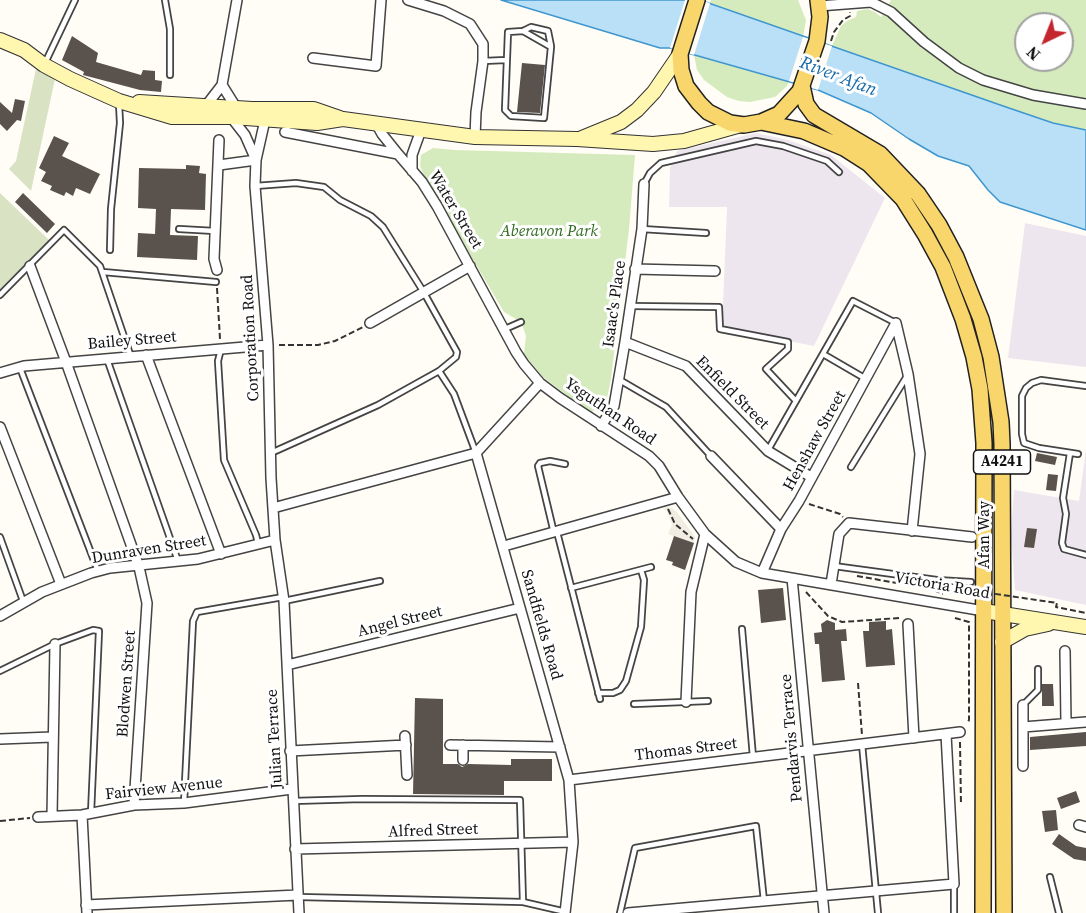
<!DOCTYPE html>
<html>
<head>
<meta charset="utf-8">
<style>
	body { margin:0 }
	#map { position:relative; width:1086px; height:913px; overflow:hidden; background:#fffdf5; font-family:"Source Serif 4",serif }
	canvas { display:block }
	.north { position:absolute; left:1014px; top:12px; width:60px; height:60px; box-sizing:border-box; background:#fff; border:2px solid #a0a0a0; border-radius:50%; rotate:223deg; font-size:16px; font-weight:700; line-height:24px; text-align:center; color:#111 }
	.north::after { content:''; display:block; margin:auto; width:21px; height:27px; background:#c4262e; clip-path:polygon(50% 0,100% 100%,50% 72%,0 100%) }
</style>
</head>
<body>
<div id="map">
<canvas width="1086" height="913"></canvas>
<div class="north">N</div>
</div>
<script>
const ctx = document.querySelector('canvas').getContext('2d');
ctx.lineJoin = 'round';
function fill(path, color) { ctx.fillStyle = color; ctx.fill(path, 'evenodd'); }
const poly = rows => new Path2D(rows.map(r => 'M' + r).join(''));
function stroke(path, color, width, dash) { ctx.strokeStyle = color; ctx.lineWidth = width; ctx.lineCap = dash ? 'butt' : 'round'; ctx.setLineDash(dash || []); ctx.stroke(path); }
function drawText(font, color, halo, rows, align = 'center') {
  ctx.font = font + ' "Source Serif 4",serif'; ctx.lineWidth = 6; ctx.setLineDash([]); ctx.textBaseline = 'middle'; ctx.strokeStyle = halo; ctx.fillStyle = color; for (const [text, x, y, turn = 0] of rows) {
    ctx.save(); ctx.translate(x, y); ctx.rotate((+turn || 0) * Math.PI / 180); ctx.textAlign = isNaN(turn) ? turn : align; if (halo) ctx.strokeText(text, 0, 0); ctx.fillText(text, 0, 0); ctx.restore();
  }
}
fill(poly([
	[756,133,788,140,831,155,885,198,814,346,722,328,727,207,669,207,670,168,677,151],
	[1025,223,1086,236,1086,367,1008,358],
	[1086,449,1086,605,1015,590,1011,534,1014,490,1079,501]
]), '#eee6ef');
fill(poly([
	[711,0,798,0,806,20,803,37,710,3],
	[891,0,1086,0,1086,160,1006,107,832,46,841,26,847,21,856,17,857,11,868,9,875,12,881,17],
	[1026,24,1062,24,1062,60,1026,60],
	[694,55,789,81,787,86,775,97,750,102,739,101,727,97,704,80,697,70],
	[433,148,455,150,635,155,629,229,611,379,606,403,590,413,543,377,524,354,526,336,521,322,504,312,425,178,420,166,421,155]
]), '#d5ebbd');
fill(poly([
	[36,69,55,79,31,191,9,169,16,161],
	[0,193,49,240,0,289]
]), '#d9e3c4');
fill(poly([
	[667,507,672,508,677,512,695,537,694,543,668,534,672,525,667,511,663,509]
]), '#f1ede2');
const water = poly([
	[501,0,700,0,1006,107,1053,123,1086,130,1086,230,1000,202,988,190,969,166,938,156,909,139,871,113,818,90,670,48,660,48,501,0]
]);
fill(water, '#b9e0f7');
stroke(water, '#3f96cf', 1.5);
fill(poly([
	[685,0,700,0,710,3,694,55,670,48],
	[803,37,832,46,818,90,789,81]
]), '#fffdf5');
fill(poly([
	[72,36,98,53,96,62,141,75,143,70,155,71,155,80,162,81,161,92,140,90,83,75,84,72,62,60],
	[522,63,545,65,540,113,517,112],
	[15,99,25,101,21,121,17,120,7,131,0,124,0,102,12,113],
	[54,136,69,143,62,156,100,174,90,194,76,188,73,196,66,192,64,196,50,190,52,186,41,181,46,172,39,168],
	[186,165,200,166,199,173,206,174,205,210,171,209,170,235,198,236,197,260,137,257,138,233,155,234,156,209,138,208,139,168,186,169],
	[23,193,55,224,47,233,15,202],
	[1037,453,1057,457,1055,465,1035,461],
	[1048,474,1058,475,1056,491,1046,490],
	[1027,528,1037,529,1034,548,1024,547],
	[674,536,694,543,685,570,672,565,673,562,666,560],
	[783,588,786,620,761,623,758,590],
	[827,620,835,623,835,630,846,629,847,641,841,641,845,680,822,682,819,644,815,644,814,633,822,632,821,624],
	[886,621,886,630,892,629,895,665,866,667,863,631,869,631,869,622],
	[1042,684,1053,684,1054,706,1042,706],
	[415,698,443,699,443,764,458,764,462,767,468,764,511,765,511,759,552,759,552,781,504,781,504,795,413,794],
	[1086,732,1086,746,1030,750,1030,737],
	[1076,791,1080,802,1061,809,1057,798],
	[1056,810,1058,830,1045,832,1042,811],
	[1059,834,1076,846,1086,848,1086,861,1074,859,1052,844]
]), '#5a524d');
const lane = poly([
	[165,0,170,29,170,75],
	[523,31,551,47,544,118,511,116,505,110,508,32,523,31],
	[523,31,531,27,548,31,551,46],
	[483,61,506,60],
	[45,63,75,0],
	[644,184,650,173,661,163,756,141,783,146,827,161,839,172],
	[255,186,296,183,324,187,340,200,371,216,383,227,423,291,457,352,456,357,439,371,378,405,271,453],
	[179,229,215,231],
	[642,229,706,233],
	[110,250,111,209,120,123,119,104],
	[103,272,216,282],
	[0,295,64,230,100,266,131,357],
	[631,306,719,307,720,329,788,342,788,349,766,369,796,401],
	[505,329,521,322],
	[221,349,218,361,224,460,256,535,258,543],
	[823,354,866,379],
	[107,359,178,561],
	[20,368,98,571],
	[439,371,454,394,476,453],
	[618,379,666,407,711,456],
	[768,450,853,301,896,323],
	[1070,453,1063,498,1066,514,1062,543,1064,549,1086,555],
	[1078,454,1039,448,1024,443,1022,434,1022,396,1026,388,1032,383,1041,380,1086,386],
	[851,467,907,376],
	[557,532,600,699],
	[554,533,538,466,540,463,550,461,565,464],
	[0,537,23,601],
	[834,566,937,580,971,582],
	[571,588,651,567],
	[284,601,380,581],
	[742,629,753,757],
	[0,671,55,644,93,630,99,631,91,813],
	[598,693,613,693,620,690,626,681,641,627,644,580,641,570],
	[634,704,708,701],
	[1023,705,1038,690,1038,669],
	[862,744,878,913],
	[293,801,362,799,520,800,523,902],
	[184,803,193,621,197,612,283,597],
	[1050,877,1059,913],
	[299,897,523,902,566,912],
	[620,913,635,848,756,826,764,901],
	[954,913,954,884]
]);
const street = poly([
	[408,0,444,11,470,24,483,44,483,61,476,112,475,137],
	[819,6,871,2,891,12,924,42,959,68,983,80,1033,95,1086,104],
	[313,58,376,66,381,0],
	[222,85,237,109],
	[205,107,222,85,237,0],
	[231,117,245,135,256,160,255,186,268,345,271,478,275,540,284,601,299,913],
	[376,123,382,134,398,154],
	[285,132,398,154,422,182,437,206,516,352,524,364,540,383,560,398,649,456,659,466,678,497,705,534,736,562,762,573,984,611],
	[219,165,256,160,265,120],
	[412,171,412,155,421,130],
	[30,266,66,362,139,567,147,603,134,805],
	[635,269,715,271],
	[217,270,214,259,219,140],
	[370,323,470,266],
	[896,323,908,374,920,454,912,531],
	[625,342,686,366,768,451,811,477],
	[146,355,221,554],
	[0,373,24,366,268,345],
	[601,426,614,406,625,342,642,229,644,184],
	[0,427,61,584],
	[476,453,569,780,573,842,565,913],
	[476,453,540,383],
	[711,456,781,529],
	[273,508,476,453],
	[504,546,678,497],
	[762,573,781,529,799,501,896,323],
	[792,578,824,913],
	[831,584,839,534,849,523,972,537],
	[0,616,42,592,91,573,110,568,198,559,275,540],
	[908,624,914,738],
	[1065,651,1066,723],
	[287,665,520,608],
	[686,702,691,592,705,534],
	[1023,727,1086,722],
	[405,736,407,775],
	[0,739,52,737],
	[450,745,560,747],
	[463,745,463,760],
	[290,751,406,745],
	[1023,766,1023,705],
	[569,780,960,732],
	[82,815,87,913],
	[52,816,55,644],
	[38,817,82,815,134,805,184,803,292,789],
	[1079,825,1086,827],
	[295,849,573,842],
	[86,905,298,895],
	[628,913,954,884,946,734]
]);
const secondary = poly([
	[0,40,24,50,44,65,70,79,119,101,172,117,231,117,317,123,343,119,475,137,577,139,653,144,684,141,741,125],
	[139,102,252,109,314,109,340,118],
	[582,138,621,122,637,110,654,92,680,54],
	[984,611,1086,627],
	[1002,642,1025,629,1048,624]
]);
const primary = poly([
	[697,0,680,54,681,70,686,86,699,103,708,112,730,123,744,125,761,122,779,114,800,91,817,41,820,17,818,0],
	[802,86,806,104,814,115,880,154,918,194,939,225,956,257,981,319,991,357,1001,422,1002,444,1004,913],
	[761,122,804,131,844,148,869,164,903,199,925,234,943,267,963,319,974,357,980,389,984,443,983,913]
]);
stroke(lane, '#444', 8);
stroke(street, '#444', 12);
stroke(secondary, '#333', 16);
stroke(primary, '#222', 18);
stroke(poly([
	[831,41,834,32,843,20,850,16,850,12],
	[217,288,220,339],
	[279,345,318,345,335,341,363,327],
	[809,504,840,514,843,517],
	[668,509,675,524,693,539],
	[936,589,936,591,943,594],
	[806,592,828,616,842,622,899,618],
	[955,618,969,622,969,720,967,724],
	[858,683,862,735],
	[960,742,961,805],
	[0,821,30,818]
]), '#333', 2, [6, 3]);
stroke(lane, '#fff', 4.5);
stroke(street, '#fff', 9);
stroke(secondary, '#fff6b0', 14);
stroke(primary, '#f9d66b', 15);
stroke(poly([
	[857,576,954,593,955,588,1057,603,1056,607,1086,613]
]), '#333', 2, [6, 3]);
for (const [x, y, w] of [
	[1002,462,57]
]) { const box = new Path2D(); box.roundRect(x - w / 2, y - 12, w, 24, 4.5); ctx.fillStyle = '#fff'; ctx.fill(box); stroke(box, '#111', 1.5); }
drawText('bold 15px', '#111', null, [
	["A4241",1002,462]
]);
drawText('16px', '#111', '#fff', [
	["Water Street",455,210,59],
	["Isaac's Place",615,304,-82],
	["Corporation Road",251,338,-93],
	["Bailey Street",132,341,-5],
	["Enfield Street",732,393,45],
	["Ysguthan Road",610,412,34],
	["Henshaw Street",815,441,-61],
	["Afan Way",985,535,-90],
	["Dunraven Street",149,550,-9],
	["Victoria Road",942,586,10],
	["Angel Street",400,622,-14],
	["Sandfields Road",541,625,74],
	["Blodwen Street",127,684,-86],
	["Pendarvis Terrace",792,738,-95],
	["Julian Terrace",275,739,-93],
	["Thomas Street",686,750,-7],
	["Fairview Avenue",164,789,-6],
	["Alfred Street",433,831,-2]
]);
drawText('italic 16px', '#2f6b1f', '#fff', [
	["Aberavon Park",549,232]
]);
drawText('italic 18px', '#1768a6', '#fff', [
	["River Afan",838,77,21]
]);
</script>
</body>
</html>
